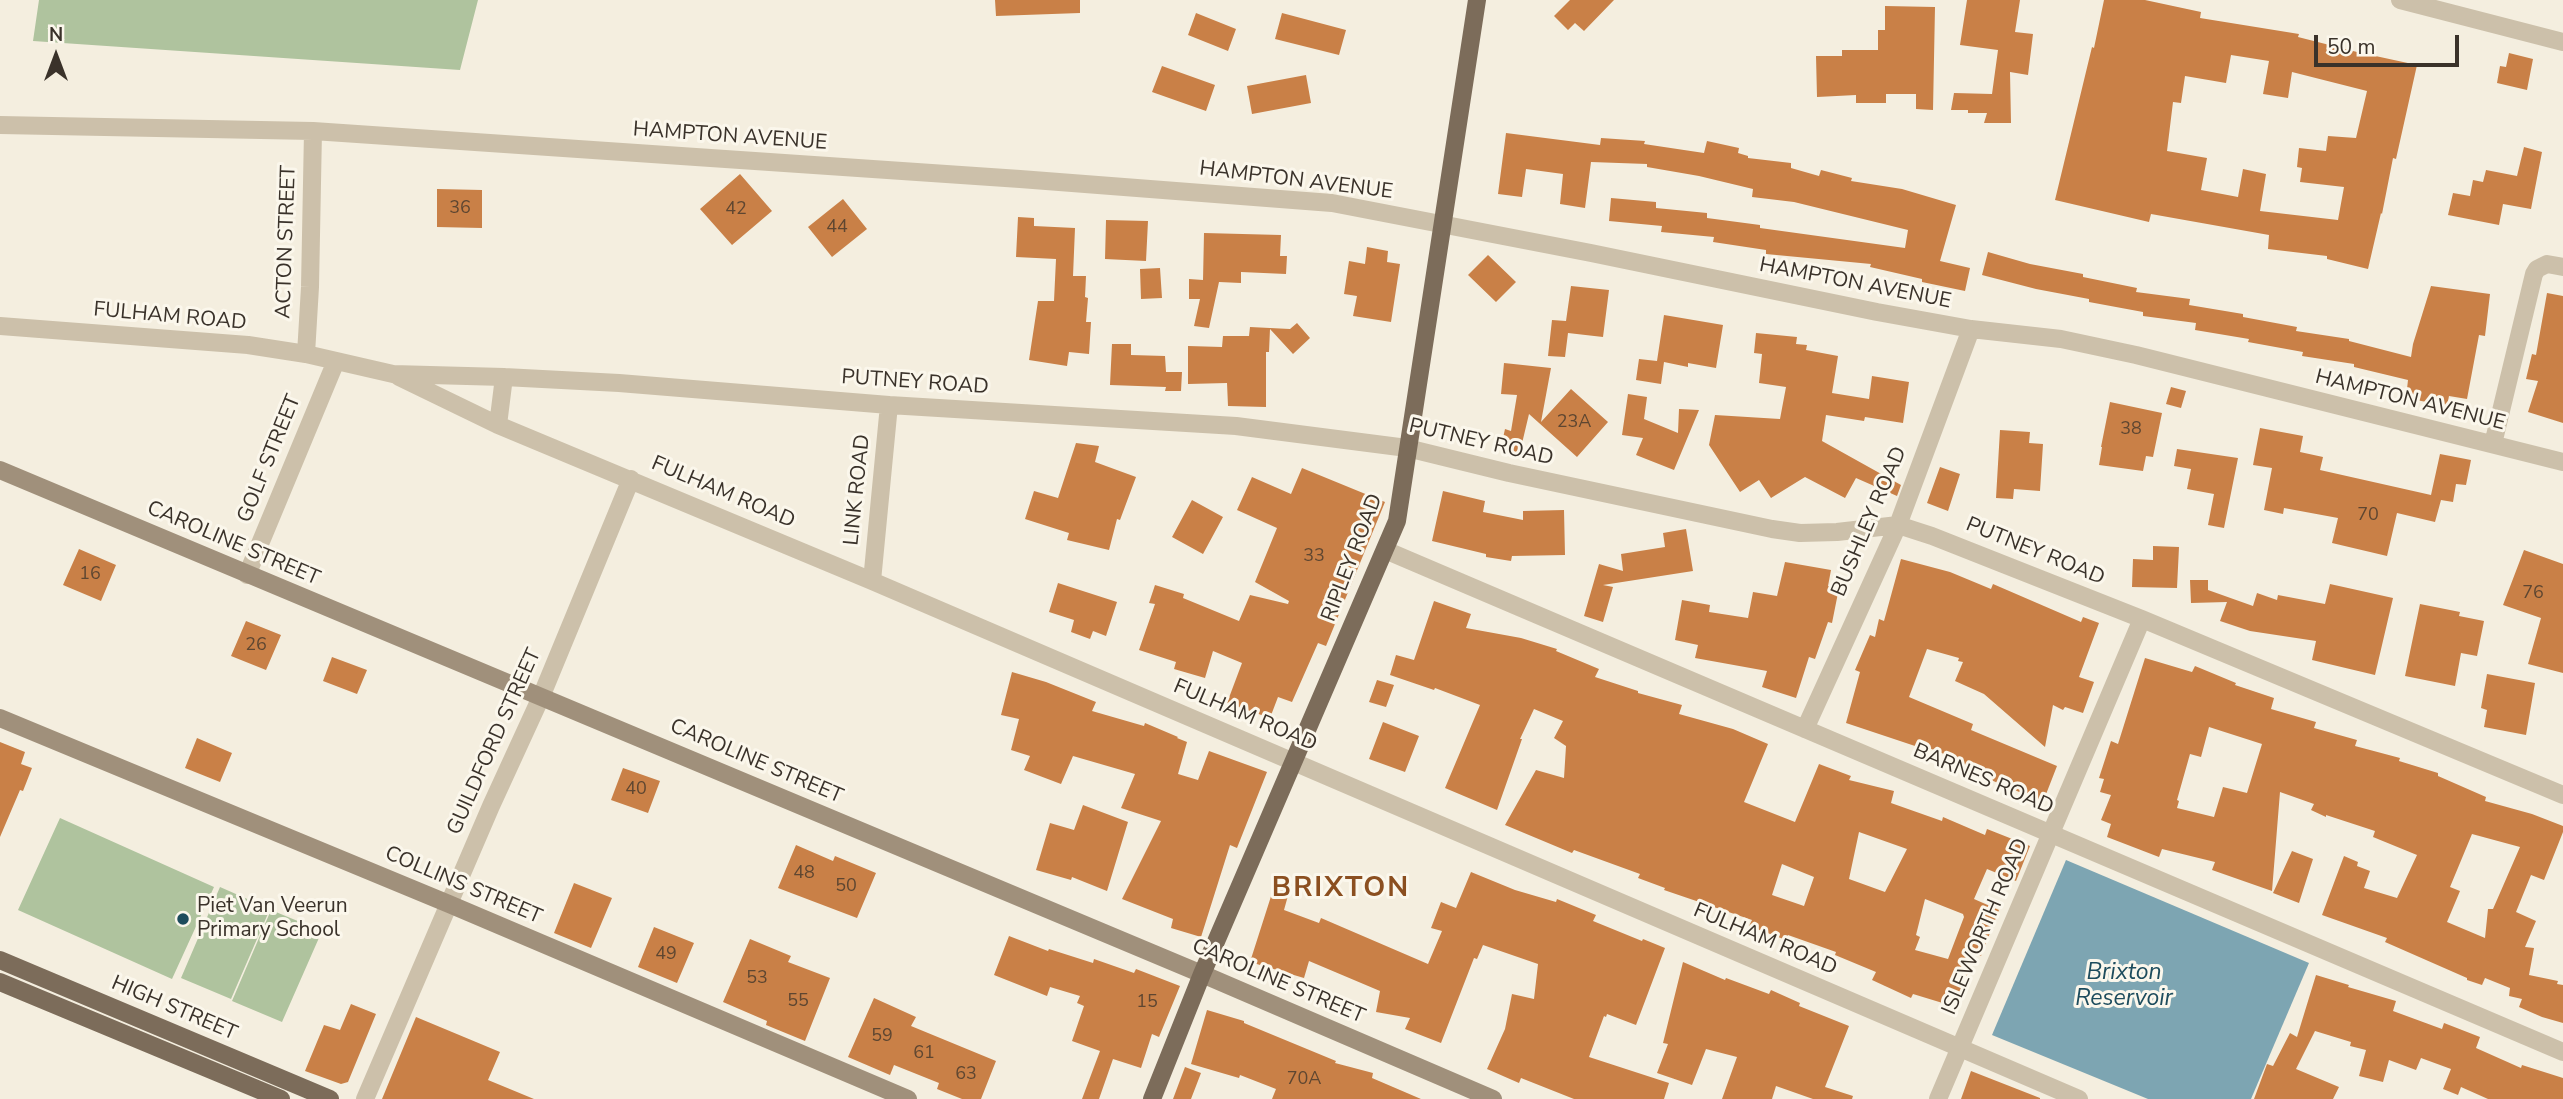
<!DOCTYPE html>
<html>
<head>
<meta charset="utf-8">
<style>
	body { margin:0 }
	#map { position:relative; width:2563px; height:1099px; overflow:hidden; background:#f4eedf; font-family:"Nunito Sans",sans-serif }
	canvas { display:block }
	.north { position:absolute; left:21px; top:21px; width:70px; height:70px; -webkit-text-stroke:5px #fbf7ec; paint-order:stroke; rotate:0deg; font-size:19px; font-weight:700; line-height:28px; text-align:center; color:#3a322a }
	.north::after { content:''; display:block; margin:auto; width:24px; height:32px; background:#3a322a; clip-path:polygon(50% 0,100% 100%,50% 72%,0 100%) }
	.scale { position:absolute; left:2314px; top:35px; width:145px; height:32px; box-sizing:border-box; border:4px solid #3a322a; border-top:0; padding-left:9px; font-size:21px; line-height:24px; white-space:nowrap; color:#3a322a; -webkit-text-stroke:5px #fbf7ec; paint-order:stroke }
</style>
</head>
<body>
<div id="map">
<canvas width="2563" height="1099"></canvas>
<div class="north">N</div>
<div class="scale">50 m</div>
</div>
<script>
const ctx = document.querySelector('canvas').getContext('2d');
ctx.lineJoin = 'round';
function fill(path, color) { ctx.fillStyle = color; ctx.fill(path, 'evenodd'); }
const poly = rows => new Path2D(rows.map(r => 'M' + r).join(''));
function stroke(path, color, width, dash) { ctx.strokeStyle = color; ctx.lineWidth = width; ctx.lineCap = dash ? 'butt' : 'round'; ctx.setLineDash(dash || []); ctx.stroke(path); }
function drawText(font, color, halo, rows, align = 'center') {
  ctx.font = font + ' "Nunito Sans",sans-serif'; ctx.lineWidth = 6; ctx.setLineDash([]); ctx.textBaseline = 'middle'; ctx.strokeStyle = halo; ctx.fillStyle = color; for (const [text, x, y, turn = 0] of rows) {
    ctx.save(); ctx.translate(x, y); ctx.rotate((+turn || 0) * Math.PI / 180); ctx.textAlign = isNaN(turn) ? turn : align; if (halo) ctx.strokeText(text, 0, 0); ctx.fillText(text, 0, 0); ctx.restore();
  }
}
fill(poly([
	[39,0,478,0,460,70,33,41],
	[60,818,214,887,172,979,18,910],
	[220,887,270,909,231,999,181,978],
	[271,910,322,931,282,1022,232,1001]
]), '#afc39e');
fill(poly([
	[2066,860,2309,963,2251,1099,2148,1099,1992,1035]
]), '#7da5b2');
fill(poly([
	[995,0,1080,0,1080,13,996,16],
	[1570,0,1614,0,1584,31,1575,23,1568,30,1554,16],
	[1967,0,2020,0,2015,32,2033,34,2028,75,2010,72,2011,123,1984,123,1987,113,1968,113,1968,110,1951,110,1954,93,1992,94,1998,50,1960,45],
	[2104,0,2145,0,2201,12,2200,18,2299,34,2298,37,2357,52,2417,65,2396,159,2393,158,2382,214,2381,213,2368,269,2327,259,2327,256,2268,249,2269,235,2151,214,2149,222,2055,200,2092,47,2094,48],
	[2231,55,2269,61,2263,94,2288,98,2292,72,2367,91,2356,138,2328,136,2326,151,2299,148,2297,167,2302,168,2300,182,2344,187,2338,220,2260,211,2266,174,2243,169,2238,197,2201,190,2207,158,2167,151,2173,102,2181,103,2185,76,2226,83],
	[1885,6,1935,7,1933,110,1916,109,1916,94,1886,94,1886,103,1856,103,1856,95,1817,97,1816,56,1842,56,1842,50,1878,50,1878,30,1885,30],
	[1196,13,1236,29,1228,51,1188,35],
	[1282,13,1346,30,1339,55,1275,39],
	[2509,53,2533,59,2527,90,2497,83,2500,66,2506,67],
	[1162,66,1215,85,1206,111,1152,92],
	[1306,75,1311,103,1252,114,1247,86],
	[1506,133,1600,145,1601,138,1645,141,1644,144,1704,153,1707,141,1739,148,1738,153,1748,156,1748,158,1791,163,1791,168,1819,176,1821,170,1852,178,1851,181,1902,189,1956,205,1940,261,1970,268,1965,291,1922,282,1922,279,1870,267,1871,264,1766,254,1766,250,1713,242,1714,237,1661,232,1662,226,1609,221,1611,198,1656,202,1656,208,1707,213,1707,218,1760,225,1760,228,1905,248,1908,230,1794,202,1752,197,1753,189,1699,176,1647,167,1647,164,1591,162,1585,208,1560,204,1563,174,1526,169,1522,197,1498,194],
	[2524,147,2542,152,2531,209,2503,204,2499,225,2448,215,2453,193,2470,196,2473,180,2483,182,2486,170,2517,176],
	[740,174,772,211,732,245,700,209],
	[437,189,482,190,482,228,437,227],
	[843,199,867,229,832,257,808,227],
	[1018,217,1034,218,1034,226,1075,228,1073,276,1086,276,1085,297,1088,298,1086,322,1091,322,1089,354,1069,352,1067,366,1029,360,1038,301,1054,301,1056,259,1016,257],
	[1106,220,1148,221,1146,261,1105,259],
	[1204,233,1281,235,1280,256,1287,256,1286,274,1241,272,1241,283,1219,282,1209,328,1194,326,1200,299,1189,299,1189,279,1203,280],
	[1367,247,1388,251,1387,262,1400,264,1391,322,1353,316,1357,296,1344,294,1349,261,1365,264],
	[1988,252,2030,264,2083,274,2083,277,2137,288,2136,292,2190,299,2189,305,2243,314,2243,317,2297,327,2296,331,2349,339,2349,341,2411,357,2413,344,2431,286,2490,294,2485,336,2479,335,2467,399,2449,396,2447,406,2406,398,2408,380,2354,367,2354,364,2302,356,2303,352,2248,342,2249,339,2195,330,2196,323,2143,316,2143,312,2089,302,2089,299,2036,289,1982,275],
	[1488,255,1516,282,1496,302,1468,275],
	[1160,268,1162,298,1141,299,1140,269],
	[1571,286,1609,290,1603,337,1568,333,1565,357,1548,356,1552,320,1566,321],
	[2547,293,2563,296,2563,423,2528,412,2538,381,2526,379,2532,354,2536,355],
	[1664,315,1723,325,1716,368,1688,363,1688,367,1664,362,1661,384,1636,380,1639,359,1657,361],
	[1297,323,1310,338,1293,354,1270,329,1269,352,1266,352,1266,407,1228,406,1227,383,1188,384,1188,346,1222,347,1223,336,1249,336,1250,327,1290,329],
	[1756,333,1797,337,1796,344,1807,345,1806,350,1838,356,1832,393,1869,399,1872,376,1909,382,1903,423,1865,417,1864,421,1826,415,1822,441,1901,485,1897,496,1856,478,1845,498,1805,477,1771,498,1759,480,1740,492,1709,445,1715,415,1780,419,1786,387,1759,383,1762,354,1754,353],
	[1112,344,1131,344,1131,355,1165,356,1166,372,1182,372,1181,391,1165,391,1166,387,1110,385],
	[1504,363,1551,368,1541,422,1571,389,1608,422,1577,457,1529,414,1519,456,1508,453,1508,449,1501,447,1505,429,1511,431,1517,395,1501,394],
	[2171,387,2186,391,2181,408,2166,404],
	[1628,394,1647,397,1644,419,1678,433,1679,409,1699,410,1674,470,1636,455,1643,438,1622,435],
	[2110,402,2162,413,2153,457,2146,456,2143,471,2099,465,2102,447,2101,447],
	[2260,428,2303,436,2300,452,2323,457,2320,470,2431,495,2440,454,2471,460,2466,485,2456,484,2453,502,2441,500,2435,522,2397,513,2387,556,2332,543,2338,518,2284,508,2283,514,2264,510,2272,468,2253,465],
	[2000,430,2030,432,2029,443,2043,444,2040,491,2014,489,2013,499,1996,498],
	[1076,443,1099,446,1095,462,1136,477,1120,520,1117,519,1109,550,1067,540,1069,533,1025,519,1034,491,1058,498],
	[2177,449,2238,458,2224,528,2208,525,2214,494,2187,489,2191,469,2174,466],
	[1940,467,1960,474,1948,511,1927,503],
	[1302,468,1385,502,1326,646,1318,643,1292,702,1278,697,1270,718,1227,703,1242,663,1213,651,1205,678,1174,669,1176,662,1139,650,1155,604,1149,603,1155,585,1184,594,1183,598,1239,621,1250,595,1288,604,1289,601,1255,582,1277,528,1237,510,1252,477,1291,494],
	[1443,491,1485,501,1483,512,1523,520,1523,511,1564,510,1565,555,1512,556,1511,561,1486,557,1486,554,1432,541],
	[1192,500,1223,517,1203,554,1172,537],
	[1686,529,1693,571,1603,585,1613,587,1603,622,1584,616,1599,564,1623,571,1621,554,1665,547,1663,533],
	[2153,546,2179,547,2177,588,2132,587,2133,559,2153,560],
	[79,549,116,565,101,601,63,585],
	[2524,550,2563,564,2563,673,2528,664,2541,618,2503,605],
	[1901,559,1950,572,1991,589,1993,584,2081,622,2083,617,2099,623,2079,677,2094,682,2083,713,2065,707,2063,710,2053,705,2045,747,1984,694,1955,681,1963,662,1958,661,1959,658,1927,649,1909,697,1973,724,1971,730,2057,766,2043,802,1953,764,1954,758,1919,744,1918,747,1846,723,1860,672,1855,670,1870,635,1875,637,1879,619,1884,621],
	[1785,562,1831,570,1828,586,1839,588,1832,623,1828,622,1815,659,1809,657,1796,698,1762,687,1767,671,1695,658,1698,645,1675,640,1682,600,1710,605,1709,612,1748,618,1753,592,1777,596],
	[2190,580,2208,580,2208,590,2253,606,2257,593,2277,600,2278,595,2325,604,2330,584,2393,598,2375,675,2312,660,2316,641,2250,631,2220,621,2227,602,2191,603],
	[1058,583,1117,602,1106,636,1093,631,1090,639,1071,632,1074,620,1049,612],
	[1434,601,1471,614,1466,628,1521,638,1557,649,1556,651,1599,669,1595,677,1638,691,1638,693,1682,705,1679,714,1733,729,1768,744,1744,802,1795,822,1819,764,1851,776,1849,780,1894,791,1891,803,1942,821,1943,817,1985,835,1987,829,2030,846,2016,881,1987,869,1974,899,1999,910,1981,956,1974,954,1959,1008,1913,994,1911,998,1872,980,1876,972,1835,955,1836,952,1788,935,1786,940,1749,926,1752,920,1664,890,1665,888,1638,878,1640,874,1574,850,1572,853,1505,825,1536,770,1564,778,1566,746,1554,738,1563,721,1534,709,1520,739,1522,739,1497,810,1445,788,1480,705,1435,688,1434,690,1390,675,1396,655,1414,660],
	[1859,832,1907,849,1885,892,1849,879],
	[1782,864,1814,877,1804,906,1772,895],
	[1925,899,1963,914,1964,917,1948,959,1915,950,1920,937,1916,935],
	[2420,604,2460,612,2459,616,2484,621,2477,656,2461,653,2455,686,2405,676],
	[246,621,281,635,266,670,231,656],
	[332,657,367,670,357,694,323,681],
	[2145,658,2192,672,2195,666,2236,683,2235,685,2274,698,2271,709,2316,722,2314,728,2357,740,2355,746,2400,758,2399,761,2438,773,2438,776,2486,797,2485,801,2532,814,2563,826,2563,832,2544,880,2531,875,2516,912,2536,921,2525,947,2534,948,2529,975,2558,981,2557,984,2563,985,2563,1023,2542,1017,2519,1007,2522,999,2509,996,2510,988,2485,978,2482,985,2467,980,2467,978,2385,942,2387,938,2322,915,2344,856,2358,862,2357,866,2370,871,2364,888,2397,898,2417,855,2373,837,2375,831,2326,815,2326,817,2311,810,2314,804,2280,792,2272,891,2212,870,2215,862,2162,849,2159,857,2107,837,2111,824,2101,820,2111,795,2100,792,2104,779,2099,778,2111,741,2118,744],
	[2209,727,2262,744,2247,793,2223,787,2214,817,2177,808,2179,801,2177,800,2190,754,2201,757],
	[2472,834,2520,847,2493,909,2488,909,2485,938,2447,922,2460,891,2450,887],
	[1012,672,1046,682,1096,702,1092,711,1144,726,1145,723,1178,737,1177,738,1187,742,1178,774,1198,780,1209,751,1267,772,1237,848,1230,845,1201,937,1171,928,1173,919,1122,899,1161,821,1121,808,1135,774,1073,756,1061,784,1024,770,1030,756,1011,750,1019,719,1001,715],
	[2487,674,2535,683,2526,735,2484,727,2487,710,2481,708],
	[1377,680,1394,685,1386,707,1369,702],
	[1383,722,1419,736,1405,772,1369,759],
	[197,738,232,753,220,782,185,768],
	[0,742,25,752,21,764,32,768,23,791,20,790,0,837],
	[623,768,660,781,648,813,611,800],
	[1083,805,1128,822,1107,891,1072,877,1071,880,1036,870,1050,823,1074,830],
	[796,845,833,861,835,856,876,873,857,918,778,888],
	[2292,851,2313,859,2299,903,2273,893],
	[1471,872,1515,890,1556,902,1557,899,1596,915,1593,921,1642,941,1643,939,1665,948,1636,1025,1607,1014,1606,1017,1604,1016,1589,1057,1669,1083,1664,1099,1574,1099,1521,1078,1519,1083,1487,1069,1505,1029,1512,994,1534,999,1538,964,1483,945,1477,959,1474,958,1441,1043,1405,1029,1410,1018,1376,1012,1380,991,1309,961,1304,978,1250,962,1274,887,1289,892,1284,910,1319,923,1321,918,1428,964,1442,931,1431,928,1441,902,1456,908],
	[574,883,612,898,591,948,554,933],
	[654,927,694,943,677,983,638,967],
	[1009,936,1048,951,1049,949,1093,963,1094,959,1134,973,1136,969,1180,986,1159,1037,1152,1034,1141,1068,1113,1059,1099,1099,1082,1099,1100,1051,1072,1041,1084,1006,1077,1003,1080,996,1050,987,1047,996,994,975],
	[750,939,791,956,788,962,830,978,805,1041,766,1025,767,1021,723,1002],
	[1683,962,1725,980,1726,978,1769,994,1771,990,1800,1003,1799,1006,1849,1026,1825,1087,1853,1096,1852,1099,1813,1099,1776,1086,1772,1099,1722,1099,1737,1057,1706,1049,1692,1085,1657,1073,1668,1044,1663,1043],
	[2316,975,2349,985,2348,987,2396,1001,2393,1011,2442,1029,2444,1023,2480,1037,2476,1048,2521,1068,2522,1065,2563,1078,2563,1099,2488,1099,2461,1087,2458,1095,2443,1089,2451,1069,2421,1058,2416,1070,2389,1060,2383,1082,2359,1076,2366,1050,2350,1046,2351,1042,2315,1031,2296,1069,2339,1087,2333,1099,2254,1099,2267,1064,2273,1066,2290,1033,2297,1037],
	[874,998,916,1017,911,1026,996,1061,981,1099,962,1099,937,1089,939,1083,894,1065,890,1075,848,1057],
	[351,1004,376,1014,348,1082,341,1084,305,1071,324,1025,340,1030],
	[1207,1010,1244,1021,1244,1023,1336,1061,1335,1063,1373,1073,1372,1078,1421,1099,1272,1099,1276,1089,1240,1075,1239,1078,1191,1064],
	[416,1017,500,1052,488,1080,534,1099,382,1099],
	[1185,1067,1201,1073,1191,1099,1173,1099],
	[1971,1071,2040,1098,2040,1099,1961,1099]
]), '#c98047');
stroke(poly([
	[2400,0,2563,42],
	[0,125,313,131,1020,179,1332,203,1591,253,1877,312,1971,329,2061,339,2136,355,2563,462],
	[0,326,248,345,306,354,393,374,504,377,619,383,889,405,1236,426,1407,448,1509,473,1772,529,1800,533,1837,532,1898,525,1932,536,2142,619,2563,795],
	[306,354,310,287,313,131],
	[399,377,498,425,872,581,2079,1099],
	[498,425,504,377],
	[2493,444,2534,274,2537,269,2547,264,2563,267],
	[1385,550,2563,1052],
	[247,575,336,361],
	[872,581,889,405],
	[1805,729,1898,525,1971,329],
	[365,1099,491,806,541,697,631,479],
	[1938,1099,2142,619]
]), '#ccc0aa', 18);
stroke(poly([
	[0,470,1202,974,1493,1099],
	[0,718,449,904,908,1099]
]), '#a0907b', 18);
stroke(poly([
	[0,960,330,1099],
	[0,982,281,1099],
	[1152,1099,1202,974,1397,521,1477,0]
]), '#7c6c5a', 18);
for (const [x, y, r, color] of [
	[183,919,7,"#1d4c5d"]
]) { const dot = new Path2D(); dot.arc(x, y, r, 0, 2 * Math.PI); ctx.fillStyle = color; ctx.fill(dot); stroke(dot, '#fbf7ec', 2.5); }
drawText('18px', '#5e4631', null, [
	["36",460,209],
	["42",736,210],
	["44",837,228],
	["23A",1574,423],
	["38",2131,430],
	["70",2368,516],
	["33",1314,557],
	["16",90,575],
	["76",2533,594],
	["26",256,646],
	["40",636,790],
	["48",804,874],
	["50",846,887],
	["49",666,955],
	["53",757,979],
	["55",798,1002],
	["15",1147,1003],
	["59",882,1037],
	["61",924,1054],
	["63",966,1075],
	["70A",1304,1080]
]);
drawText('21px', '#3a322a', '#fbf7ec', [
	["HAMPTON AVENUE",730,137,4],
	["HAMPTON AVENUE",1296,181,7],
	["ACTON STREET",287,242,-88],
	["HAMPTON AVENUE",1855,284,11],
	["FULHAM ROAD",170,317,5],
	["PUTNEY ROAD",915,383,4],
	["HAMPTON AVENUE",2410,401,14],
	["PUTNEY ROAD",1481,443,13],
	["GOLF STREET",270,459,-68],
	["LINK ROAD",858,490,-84],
	["FULHAM ROAD",723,493,23],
	["BUSHLEY ROAD",1870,522,-67],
	["CAROLINE STREET",233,544,23],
	["PUTNEY ROAD",2035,552,22],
	["RIPLEY ROAD",1353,558,-69],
	["FULHAM ROAD",1245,716,23],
	["GUILDFORD STREET",495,742,-66],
	["CAROLINE STREET",756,762,23],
	["BARNES ROAD",1983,780,23],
	["COLLINS STREET",463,886,23],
	["ISLEWORTH ROAD",1986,927,-67],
	["FULHAM ROAD",1765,940,23],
	["CAROLINE STREET",1278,982,23],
	["HIGH STREET",174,1009,23]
]);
drawText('21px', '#3a322a', '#fbf7ec', [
	["Piet Van Veerun",197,907],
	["Primary School",197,931]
], 'left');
drawText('italic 23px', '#1d4c5d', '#fbf7ec', [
	["Brixton",2124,973],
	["Reservoir",2124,999]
]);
ctx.letterSpacing = '2px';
drawText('bold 28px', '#8b4f20', '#fbf7ec', [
	["BRIXTON",1341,889]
]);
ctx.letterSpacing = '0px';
</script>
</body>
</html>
